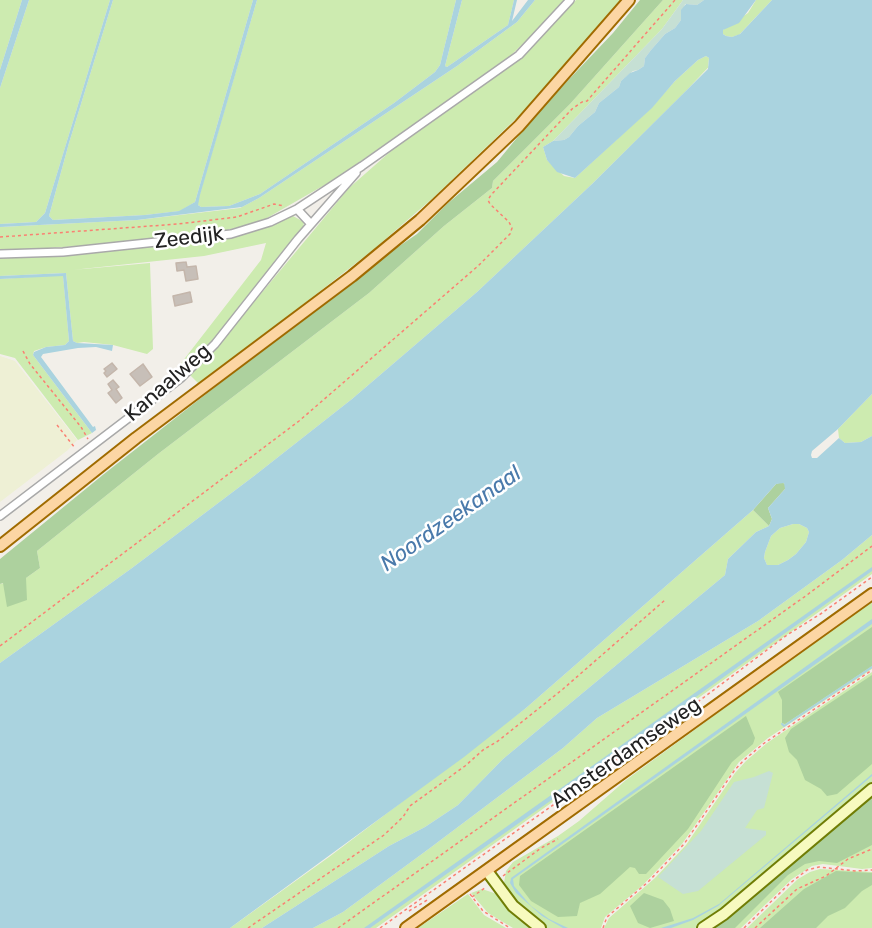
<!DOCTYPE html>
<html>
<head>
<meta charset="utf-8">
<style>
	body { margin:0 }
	canvas { display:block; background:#f2efe9 }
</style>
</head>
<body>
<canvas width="872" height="928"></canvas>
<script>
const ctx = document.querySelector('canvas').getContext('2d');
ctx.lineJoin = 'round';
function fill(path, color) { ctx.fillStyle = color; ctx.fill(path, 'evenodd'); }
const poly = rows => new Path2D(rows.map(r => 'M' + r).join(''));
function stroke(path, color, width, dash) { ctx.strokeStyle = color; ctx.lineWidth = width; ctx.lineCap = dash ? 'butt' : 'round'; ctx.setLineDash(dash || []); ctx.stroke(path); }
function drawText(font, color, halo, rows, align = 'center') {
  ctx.font = font + ' Rubik,sans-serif'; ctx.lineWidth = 5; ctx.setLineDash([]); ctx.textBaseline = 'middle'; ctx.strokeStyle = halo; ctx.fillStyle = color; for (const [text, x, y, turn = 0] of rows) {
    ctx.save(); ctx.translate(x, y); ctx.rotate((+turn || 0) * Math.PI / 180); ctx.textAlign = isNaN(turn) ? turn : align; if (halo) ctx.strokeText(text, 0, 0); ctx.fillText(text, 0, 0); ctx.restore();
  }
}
fill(poly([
	[0,356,15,361,77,440,68,450,0,502]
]), '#eef0d5');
fill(poly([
	[0,0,22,0,0,70],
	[29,0,110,0,45,213,36,222,0,224,0,88],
	[113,0,253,0,195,202,180,211,145,215,53,220,49,216,69,143],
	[257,0,456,0,440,65,435,72,394,103,260,194,229,206,201,207,198,205,198,201,203,183],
	[462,0,514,0,508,25,447,67,445,66],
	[535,0,565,0,535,32,504,62,335,179,260,222,210,234,111,244,0,251,0,227,137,220,240,208,259,198,457,66,517,22],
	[576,0,621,0,549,87,433,198,374,249,200,385,189,374,204,360,239,320,349,188,391,151,502,72,527,51],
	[663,0,683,0,662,29,553,141,543,147,547,160,564,176,575,178,651,108,675,81,698,60,706,56,709,58,708,67,738,35,732,37,726,36,723,34,723,30,748,13,756,0,772,0,684,93,592,184,477,292,352,399,254,476,132,568,0,663,0,584,26,578,40,568,37,551,158,454,369,293,444,226,492,188,493,181,570,104],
	[293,216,304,222,303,229,205,350,184,370,179,368,182,362,261,260,266,243,204,256,72,270,150,263,153,349,147,354,113,345,84,342,77,343,73,341,66,273,0,276,0,258,74,254,201,242,252,232,286,217],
	[63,275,69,341,65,345,46,347,34,351,33,355,92,433,78,440,15,358,0,354,0,279],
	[872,394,872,436,861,442,845,443,839,438,838,429],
	[753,510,769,526,756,532,728,559,725,575,503,759,458,805,425,827,389,846,262,928,230,928,329,857,526,708],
	[793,524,799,524,807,528,809,532,806,542,796,554,788,560,778,565,767,565,764,558,765,552,771,536,780,528],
	[872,535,872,574,376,928,313,928,343,912,430,848,563,748,597,718,758,621,842,560],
	[872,600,872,669,768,738,739,762,682,844,643,885,605,917,601,928,547,928,524,911,507,890,504,883,506,871,513,862,558,836,579,821,626,780],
	[872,672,872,784,735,901,706,922,695,928,604,928,609,918,655,878,686,845,735,773,746,761,767,743],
	[872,794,872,868,862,869,823,864,812,866,792,879,741,928,711,928],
	[820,869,872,872,872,928,747,928,798,879,810,872],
	[482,889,497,894,512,910,533,928,513,928,488,913,471,893],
	[468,894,484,915,506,928,418,928]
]), '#cdebb0');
fill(poly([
	[640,0,663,0,570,104,493,181,492,188,444,226,369,293,158,454,37,551,40,568,26,578,27,600,7,607,3,583,0,584,0,559,104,474,238,369,379,260,417,234,447,204,497,162,540,110,613,33],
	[782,482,786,485,785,489,768,508,772,519,769,526,753,510,776,484],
	[872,627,872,666,785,724,782,723,782,700,778,692],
	[872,675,872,764,837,794,827,796,821,789,805,780,797,760,789,752,785,738,791,729],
	[746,716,755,738,753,744,732,762,688,829,646,874,639,874,635,868,630,867,600,894,580,903,577,916,558,917,531,901,519,885,520,876],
	[872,796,872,845,837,863,819,861,805,864,788,875,735,928,715,928],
	[836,871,872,873,872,885,862,891,845,908,828,916,816,928,760,928,804,889],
	[644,893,663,900,670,909,674,921,650,928,638,923,630,906]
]), '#add19e');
fill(poly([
	[683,0,704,0,697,5,685,4,681,20,675,28,665,34,651,50,645,58,644,66,638,70,633,71,621,81,619,87,599,103,595,112,578,126,569,137,564,140,553,141,662,29],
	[769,771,773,773,764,808,757,810,745,828,766,831,766,835,698,891,683,894,658,877,701,831,734,782,754,777]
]), '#c6e0d4');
fill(poly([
	[22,0,29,0,0,88,0,70],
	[110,0,113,0,69,143,49,216,53,220,145,215,179,211,195,202,253,0,257,0,200,195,198,205,201,207,229,206,260,194,394,103,435,72,440,65,456,0,462,0,445,66,447,67,508,25,514,0,517,0,512,21,528,0,535,0,517,22,457,66,259,198,242,207,137,220,0,227,0,224,36,222,45,213],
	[704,0,756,0,739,23,723,30,723,34,726,36,732,37,740,34,772,0,872,0,872,394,838,429,812,451,811,455,812,458,817,458,839,438,845,443,861,442,872,436,872,535,842,560,758,621,597,718,563,748,430,848,343,912,313,928,262,928,389,846,425,827,458,805,503,759,725,575,728,559,756,532,769,526,772,519,768,508,785,489,784,483,776,484,753,510,526,708,464,757,230,928,0,928,0,663,132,568,254,476,352,399,477,292,592,184,708,69,709,58,706,56,698,60,675,81,652,108,575,178,557,172,547,160,543,147,553,141,564,140,569,137,578,126,595,112,599,103,619,87,621,81,630,73,638,70,644,66,645,58,651,50,665,34,675,28,681,20,681,10,686,4,697,5],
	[793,524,799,524,807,528,809,532,806,542,796,554,788,560,778,565,767,565,764,558,765,552,771,536,780,528],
	[66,273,73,341,77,343,113,345,112,351,96,347,78,348,43,354,41,357,93,427,95,426,96,430,92,433,33,355,34,352,46,347,65,345,69,341,63,276,0,279,0,276],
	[872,567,872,571,563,792,370,928,364,928],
	[872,619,872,624,513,879,514,886,531,906,549,919,568,928,563,928,542,916,516,893,510,883,511,878],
	[872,774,872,776,718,906,693,920,671,928,661,928,693,918,719,904]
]), '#aad3df');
stroke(poly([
	[782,724,784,726,872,667]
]), '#aad3df', 2);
const building = poly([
	[186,262,187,267,196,266,198,279,186,281,184,270,177,271,176,263,186,262],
	[190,292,192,302,175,306,173,296,190,292],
	[112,363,117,369,107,377,104,373,106,371,104,369,112,363],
	[143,364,152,377,140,386,130,374,143,364],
	[113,380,119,387,116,389,122,398,116,403,108,393,112,390,108,384,113,380]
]);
fill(building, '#c7bfb8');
stroke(building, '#c4b6ab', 1.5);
const street = poly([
	[297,209,311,224],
	[0,254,63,252,231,234,270,222,297,209,362,166,519,55,570,0],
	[0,516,181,378,215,344,298,239,356,173]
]);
const secondary = poly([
	[487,871,513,906,540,928],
	[703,928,724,914,872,789]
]);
const primary = poly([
	[0,546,136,438,352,276,420,220,519,126,629,0],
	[406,928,872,594]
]);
stroke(street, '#a9a9a9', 10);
stroke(secondary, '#707d05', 14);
stroke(primary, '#a06b00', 14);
stroke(poly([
	[0,237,178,224,237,217,274,204,284,206],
	[23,351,30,364,81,427,88,439],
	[57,425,75,448],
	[0,646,299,421,478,266,510,234,512,228,509,222,490,204,488,200,491,195,572,109,582,102,587,101,675,0],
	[503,876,541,848,558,839],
	[470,894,483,911,510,928],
	[472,897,486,887],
	[409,911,429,899],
	[248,928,384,835,403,817,410,806,465,766,483,750,498,741,563,689,665,600],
	[338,928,807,595,872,546],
	[380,928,691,707,787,635,822,613,872,577],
	[603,928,607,917,648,882,684,844,734,771,743,761,763,744,872,670],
	[744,928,789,884,807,870,819,867,856,871,872,870],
	[755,928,797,889,826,876,848,859,872,849]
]), '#fa8072', 1.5, [3, 3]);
stroke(street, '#fff', 7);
stroke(secondary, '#f7fabf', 10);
stroke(primary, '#fcd6a4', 10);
drawText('21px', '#222', '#fff', [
	["Zeedijk",189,238,-7],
	["Kanaalweg",168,383,-41],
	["Amsterdamseweg",626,753,-35]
]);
drawText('italic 22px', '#4a7aab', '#fff', [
	["Noordzeekanaal",451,519,-35]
]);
</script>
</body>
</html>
